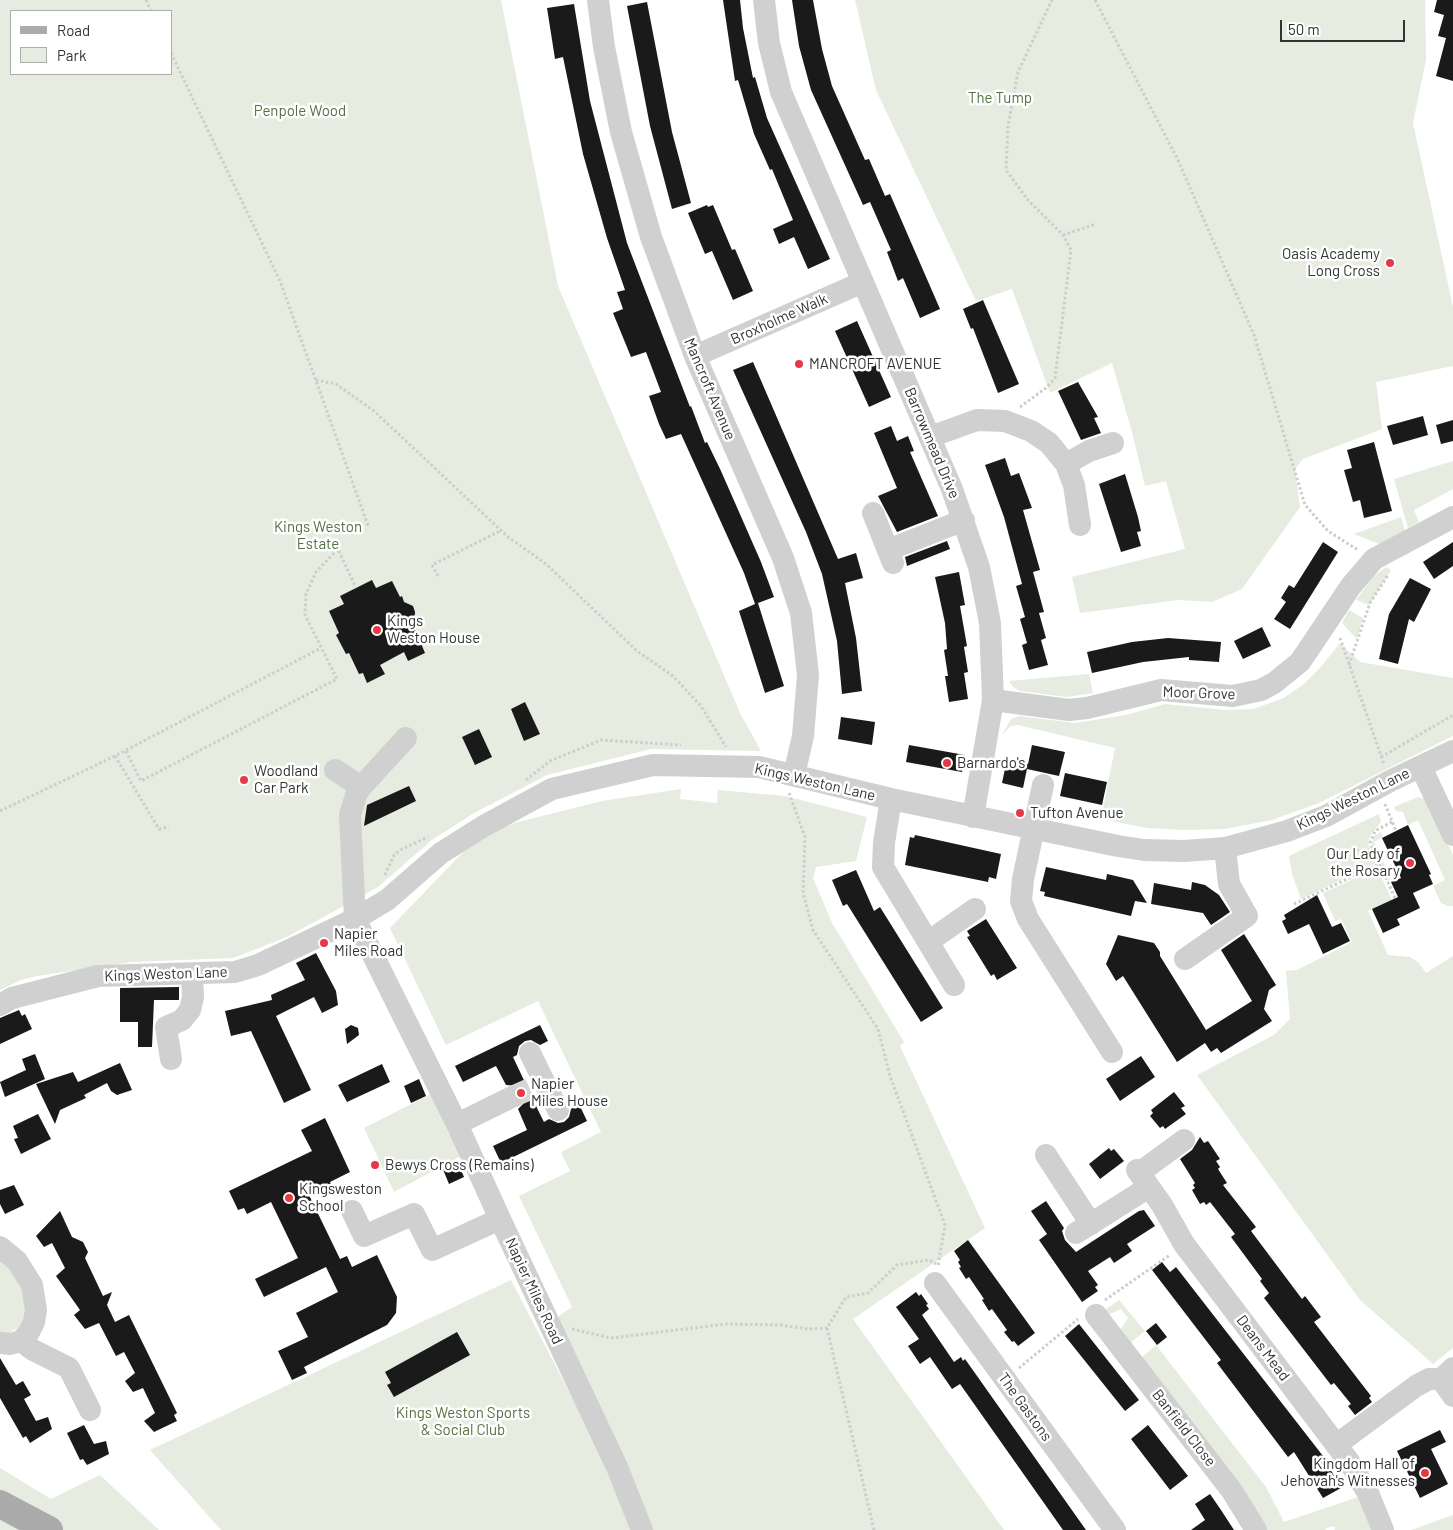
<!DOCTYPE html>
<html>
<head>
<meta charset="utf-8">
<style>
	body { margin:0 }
	#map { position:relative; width:1453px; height:1530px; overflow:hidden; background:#fff; font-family:Barlow,sans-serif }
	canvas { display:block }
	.legend { position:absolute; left:10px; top:10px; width:162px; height:65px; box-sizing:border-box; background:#fff; border:1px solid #adadad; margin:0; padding:6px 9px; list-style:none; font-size:15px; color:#333 }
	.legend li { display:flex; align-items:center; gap:10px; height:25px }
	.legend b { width:25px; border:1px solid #adadad }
	.scale { position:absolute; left:1280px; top:20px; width:125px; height:22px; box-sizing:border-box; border:2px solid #333; border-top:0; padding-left:6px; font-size:15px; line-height:18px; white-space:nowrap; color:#333; -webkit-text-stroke:4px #fff; paint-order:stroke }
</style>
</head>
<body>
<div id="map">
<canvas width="1453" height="1530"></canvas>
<ul class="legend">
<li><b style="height:6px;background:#ababab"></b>Road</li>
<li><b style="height:14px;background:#e6ecdf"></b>Park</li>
</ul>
<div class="scale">50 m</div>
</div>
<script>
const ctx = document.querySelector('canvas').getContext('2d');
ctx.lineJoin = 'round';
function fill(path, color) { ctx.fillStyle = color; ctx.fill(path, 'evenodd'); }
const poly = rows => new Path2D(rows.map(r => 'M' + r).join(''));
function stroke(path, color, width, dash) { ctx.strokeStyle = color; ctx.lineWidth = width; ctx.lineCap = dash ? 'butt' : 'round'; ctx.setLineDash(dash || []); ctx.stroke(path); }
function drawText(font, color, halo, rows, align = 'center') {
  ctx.font = font + ' Barlow,sans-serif'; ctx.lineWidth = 5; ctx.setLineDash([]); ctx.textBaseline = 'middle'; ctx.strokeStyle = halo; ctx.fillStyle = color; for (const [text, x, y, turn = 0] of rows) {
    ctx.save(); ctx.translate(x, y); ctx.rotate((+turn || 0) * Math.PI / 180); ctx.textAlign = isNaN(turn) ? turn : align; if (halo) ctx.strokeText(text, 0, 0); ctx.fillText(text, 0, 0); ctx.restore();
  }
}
fill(poly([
	[0,0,501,0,558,286,740,713,761,751,651,749,547,775,474,813,432,840,378,887,287,937,233,958,132,962,37,976,21,980,0,990],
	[11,11,171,11,171,74,11,74],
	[855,0,1425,0,1426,60,1413,123,1453,307,1453,366,1376,382,1382,429,1303,459,1295,469,1300,507,1242,589,1212,602,1178,600,1080,613,1072,577,1185,549,1166,481,1145,486,1132,432,1112,363,1050,393,1012,289,976,301,876,90],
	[1453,461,1453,489,1414,510,1419,522,1408,528,1394,479],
	[1401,517,1405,530,1379,544,1354,534],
	[1386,567,1391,570,1369,605,1356,600,1374,576],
	[1349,610,1363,618,1357,639,1342,623],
	[1340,643,1360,662,1453,678,1453,736,1319,803,1272,820,1225,829,1184,830,1147,828,1101,819,1115,748,1018,725,1011,726,1002,735,1011,719,1019,716,1075,723,1126,715,1165,704,1225,710,1253,709,1284,698,1304,684,1320,668],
	[1089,674,1093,693,1066,697,1020,691,1013,687,1009,681],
	[681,789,680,799,717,803,718,790,785,796,867,817,856,861,816,867,813,878,832,923,904,1042,900,1046,985,1228,853,1319,1004,1530,650,1530,556,1318,572,1307,519,1196,570,1171,561,1152,601,1132,538,1001,446,1045,390,928,469,846,483,834,518,822,602,801],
	[1418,797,1425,799,1430,804,1453,855,1453,906,1448,906,1441,903,1433,886,1445,880,1418,820,1408,825,1403,812,1396,811,1394,807],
	[1379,814,1381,822,1370,836,1368,844,1376,863,1301,899,1292,874,1289,856],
	[1381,832,1383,837,1374,842,1391,879,1388,881,1372,844,1374,836],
	[1377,868,1392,900,1368,911,1388,955,1410,957,1418,962,1426,973,1453,956,1453,1348,1433,1364,1360,1300,1197,1075,1274,1035,1290,1019,1286,971,1297,970,1352,942,1341,919,1335,921,1323,893],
	[431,1094,461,1156,394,1192,364,1128],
	[0,1254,26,1290,28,1311,20,1326,9,1333,0,1334],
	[511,1280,619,1488,635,1530,221,1530,150,1450],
	[1119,1300,1145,1331,1130,1343,1121,1329,1128,1318,1121,1309,1110,1314,1102,1312],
	[1156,1345,1266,1487,1284,1522,1358,1497,1375,1530,1335,1530,1334,1526,1325,1528,1326,1530,1261,1530,1141,1358],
	[0,1468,51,1499,100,1475,159,1530,0,1530],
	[1453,1515,1453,1530,1411,1530]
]), '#e6ecdf');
fill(poly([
	[723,0,740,0,743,28,753,78,755,77,767,118,830,259,808,269,794,237,779,244,773,229,793,220,772,169,770,170,754,134,738,80,735,81],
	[792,0,813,0,822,49,832,86,865,160,869,159,885,196,890,194,940,309,920,318,903,278,898,281,887,252,891,250,870,202,863,205,811,90,799,46],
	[1437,0,1453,0,1453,81,1436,76,1446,38,1438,36,1444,15,1434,12],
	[647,2,672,132,691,203,672,209,650,126,627,6],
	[574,4,590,101,627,243,690,407,691,406,705,443,707,442,721,471,761,562,774,597,758,603,784,686,765,693,739,611,755,604,744,573,681,434,666,439,659,424,649,396,661,392,646,352,631,357,613,313,623,309,617,292,625,290,607,238,583,154,563,57,555,59,547,8],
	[707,205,708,207,713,205,732,250,735,249,753,291,733,300,712,251,705,254,688,213],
	[983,300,1019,384,998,393,973,328,971,329,963,309],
	[857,321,891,397,869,407,835,331],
	[753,362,838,559,856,553,863,578,845,583,856,638,862,691,842,694,837,641,822,574,806,532,733,370],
	[1078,382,1098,417,1094,418,1101,433,1081,440,1058,391],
	[1423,416,1428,435,1393,445,1387,426],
	[1453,420,1453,441,1441,444,1436,425],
	[891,426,897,441,908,436,914,451,910,452,938,516,897,532,878,496,897,488,874,433],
	[1374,442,1392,511,1364,518,1360,500,1353,502,1344,470,1352,468,1347,450],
	[1005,458,1011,476,1019,473,1032,508,1023,510,1040,570,1033,572,1044,612,1039,613,1046,638,1041,640,1048,665,1029,670,1022,645,1027,643,1020,619,1025,617,1016,586,1022,584,1004,517,985,465],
	[1125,474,1138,517,1141,531,1137,532,1141,546,1121,552,1099,484],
	[947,541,950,549,907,566,905,557],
	[1323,542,1338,552,1290,629,1274,619,1286,602,1281,598,1289,585,1294,588],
	[1453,542,1453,566,1434,579,1423,562],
	[959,572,965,605,960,606,967,646,964,647,968,672,964,673,968,699,949,702,945,676,948,676,944,650,947,649,945,623,935,577],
	[1410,578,1431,589,1414,622,1409,619,1398,664,1379,659,1389,614],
	[372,580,376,588,392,581,400,597,402,596,404,602,413,606,415,612,414,627,425,653,408,661,404,652,380,665,385,674,367,683,363,673,359,674,349,653,346,654,336,635,339,633,329,611,344,604,340,596],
	[1262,627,1271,646,1243,659,1234,641],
	[1168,638,1221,642,1219,662,1189,660,1189,657,1143,662,1092,673,1087,652,1132,642],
	[525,702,540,734,524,741,511,709],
	[841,717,875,722,872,745,838,739],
	[479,729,492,757,475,765,462,737],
	[909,745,965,755,962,772,906,762],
	[1032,745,1065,752,1059,776,1027,769],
	[1007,759,1028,764,1023,788,1002,783],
	[1065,773,1107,782,1102,805,1060,796],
	[409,786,416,801,364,826,367,805],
	[1408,825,1431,874,1429,875,1433,884,1413,893,1420,908,1397,919,1400,925,1383,933,1372,909,1398,897,1391,882,1401,878,1382,838],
	[915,835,1001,854,996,879,989,877,988,882,905,865,910,837,914,838],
	[1046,867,1106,880,1107,874,1133,880,1147,903,1135,901,1131,916,1044,896,1045,892,1040,891],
	[856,870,874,911,880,907,943,1008,921,1022,847,904,843,906,832,880],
	[1192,882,1205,885,1219,895,1230,912,1211,925,1203,913,1151,904,1154,883,1191,890],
	[1317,895,1332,927,1341,923,1350,941,1323,954,1309,924,1288,934,1282,921,1286,919,1284,915],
	[986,919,1017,968,997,980,994,974,991,976,967,937,970,936,967,931],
	[1244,934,1276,985,1269,990,1264,1009,1272,1021,1221,1053,1217,1048,1211,1052,1205,1043,1177,1062,1123,976,1116,981,1106,964,1118,935,1154,943,1160,952,1160,956,1206,1030,1252,1001,1221,950],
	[316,953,336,991,338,1005,322,1013,314,997,276,1016,311,1090,284,1103,251,1031,231,1036,225,1011,272,1000,271,995,305,980,296,963],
	[179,987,179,1000,154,1000,152,1047,138,1047,138,1022,120,1022,120,988],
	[19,1010,22,1016,25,1014,32,1029,0,1044,0,1018],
	[351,1025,358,1028,359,1035,347,1044,345,1029],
	[540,1025,548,1041,540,1045,531,1040,525,1041,519,1046,517,1055,513,1057,538,1110,544,1122,549,1119,558,1123,564,1122,569,1117,571,1109,579,1104,587,1121,501,1163,493,1146,527,1130,518,1109,523,1104,524,1092,519,1086,506,1085,496,1066,463,1082,455,1066],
	[35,1054,45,1079,5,1097,0,1082,26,1070,22,1059],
	[1141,1056,1155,1077,1120,1101,1106,1079],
	[120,1063,132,1090,117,1095,111,1091,107,1083,84,1095,86,1098,60,1110,55,1124,36,1084,73,1072,78,1082],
	[382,1064,390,1082,347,1102,338,1085],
	[419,1079,426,1096,411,1103,404,1086],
	[1174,1092,1185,1106,1181,1108,1186,1114,1165,1129,1163,1126,1160,1128,1150,1116,1153,1113,1151,1110],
	[38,1114,51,1139,21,1154,14,1139,18,1138,13,1126],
	[325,1118,350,1172,330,1182,331,1184,309,1195,340,1259,347,1256,352,1267,377,1255,397,1297,396,1313,387,1325,304,1367,307,1373,292,1380,278,1351,308,1337,296,1313,338,1292,326,1267,264,1297,255,1279,298,1258,271,1202,247,1214,244,1208,238,1210,229,1191,312,1151,301,1130],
	[1200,1137,1204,1143,1208,1141,1220,1159,1216,1161,1220,1167,1218,1169,1227,1183,1223,1185,1256,1227,1251,1231,1302,1299,1305,1296,1321,1317,1314,1322,1371,1396,1369,1398,1372,1402,1355,1415,1348,1406,1351,1404,1334,1383,1331,1385,1264,1298,1269,1293,1260,1281,1262,1279,1231,1237,1235,1234,1210,1202,1206,1205,1204,1202,1200,1204,1192,1190,1195,1188,1193,1185,1195,1183,1180,1159,1192,1150],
	[1109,1148,1111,1151,1114,1149,1124,1161,1100,1179,1089,1164],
	[457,1160,464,1177,449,1184,442,1167],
	[14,1185,24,1205,5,1214,0,1204,0,1190],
	[1046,1201,1064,1228,1062,1231,1065,1240,1076,1252,1139,1211,1144,1210,1155,1226,1127,1244,1132,1251,1114,1263,1110,1257,1088,1271,1098,1285,1095,1287,1098,1291,1082,1302,1039,1240,1047,1234,1031,1211],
	[60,1211,72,1237,83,1242,88,1252,85,1258,103,1296,112,1292,107,1305,115,1322,129,1315,177,1413,174,1415,177,1421,154,1432,144,1421,155,1413,143,1388,133,1392,125,1381,135,1373,124,1352,116,1356,99,1323,85,1329,74,1315,80,1310,56,1276,65,1268,52,1243,44,1247,36,1236],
	[968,1240,1035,1333,1018,1346,1014,1341,1012,1342,1004,1332,1007,1330,992,1309,989,1311,982,1300,984,1299,969,1277,966,1279,959,1268,961,1267,958,1262,960,1260,954,1251],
	[1162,1262,1170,1272,1176,1267,1323,1456,1341,1488,1323,1498,1294,1452,1288,1457,1217,1363,1221,1360,1152,1270],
	[916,1292,919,1296,921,1294,928,1304,926,1305,929,1309,922,1315,954,1362,961,1357,963,1361,965,1359,1086,1530,1063,1530,960,1384,952,1389,930,1357,920,1364,908,1346,919,1339,896,1307],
	[1156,1323,1167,1337,1157,1345,1146,1331],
	[1079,1324,1139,1400,1125,1411,1065,1336],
	[457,1332,470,1355,394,1397,387,1385,391,1383,385,1372],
	[0,1358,16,1385,23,1381,31,1395,24,1399,36,1421,48,1417,52,1429,30,1443,26,1436,23,1438,0,1398],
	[84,1425,94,1444,106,1441,109,1454,87,1465,83,1459,80,1460,67,1433],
	[1148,1425,1188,1476,1170,1490,1131,1439],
	[1440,1430,1446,1442,1431,1449,1448,1484,1420,1498,1397,1451],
	[1210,1494,1221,1510,1234,1530,1191,1530,1205,1520,1195,1504]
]), '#1a1a1a');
stroke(poly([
	[512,1097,530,1089]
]), '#d6d6d6', 22, [22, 11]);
stroke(poly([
	[146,0,151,11],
	[1095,0,1178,160,1254,335,1305,505,1328,531,1358,550],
	[171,53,280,281,369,528],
	[1063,235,1096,224],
	[316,380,336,384,374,411,508,537,546,564,637,651,673,676,701,706,726,747],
	[1020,407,1046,388,1055,378,1071,250,1063,235,1028,200,1006,170,1008,126,1018,72,1052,0],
	[438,576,432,565,502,530],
	[1340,638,1384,764],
	[1349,665,1370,603,1388,575],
	[126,751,141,781,337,679,305,615,306,594,316,572,338,549,356,588],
	[115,756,159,829,169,827],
	[1381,757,1453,715],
	[526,780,550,761,601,740,681,745],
	[789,793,805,837,803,893,813,930,878,1029,890,1076,945,1225,938,1266],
	[1385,804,1396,831],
	[0,811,115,756,321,648],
	[1392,822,1375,831,1370,843,1395,898],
	'1353.5 855a4.5 4.5 0 1 1 9 0a4.5 4.5 0 1 1-9 0Z',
	[1362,853,1372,849],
	[385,875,394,855,402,849,428,837],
	[1294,904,1379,864],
	[1105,1300,1170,1255],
	[572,1329,611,1338,726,1324,780,1325,809,1329,827,1328],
	[1019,1368,1078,1319],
	[874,1530,827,1328,846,1297,868,1293,897,1265,929,1260,936,1264]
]), '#cdcdcd', 3, [2.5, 2.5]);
stroke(poly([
	[598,0,604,47,621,132,651,237,695,356,783,558,801,613,808,675,803,736,794,775],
	[764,0,769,43,781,92,952,489,979,567,990,623,993,700,973,817],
	[695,356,863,282],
	[930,437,977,420,1005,421,1031,431,1049,443,1066,464,1074,485,1080,525],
	[1066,464,1089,451,1113,443],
	[873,513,893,563],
	[888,550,964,520],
	[993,700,1069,710,1087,708,1161,690,1233,696,1261,690,1274,683,1300,662,1351,586,1374,559,1453,517],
	[406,738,361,787,356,795,350,815,355,919,457,1124,500,1219,617,1467,642,1530],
	[1421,767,1453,835],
	[335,770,361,787],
	[1043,785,1023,879,1021,901,1028,919,1112,1052],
	[891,799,884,843,883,867,954,985],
	[928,942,975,909],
	[1185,959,1247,916,1229,884,1225,848],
	[0,1005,12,998,98,976,235,972,258,965,355,919,387,900,441,853,482,827,552,789,653,765,759,767,891,799,1118,846,1144,850,1184,851,1225,848,1287,831,1326,816,1390,781,1453,751],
	[530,1053,558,1110],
	[171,1059,166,1027,182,1020,190,1010,193,997,192,975],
	[457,1124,512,1097],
	[1046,1155,1091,1224],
	[1137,1170,1162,1205,1184,1244,1350,1463,1368,1493,1383,1530],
	[1139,1173,1184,1140],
	[352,1211,364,1236,414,1214,432,1250,500,1219],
	[1076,1233,1149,1187],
	[0,1247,17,1261,32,1285,36,1310,34,1322,29,1332,21,1341,10,1344,0,1343],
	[935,1283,1115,1530],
	[1096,1315,1232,1491,1256,1530],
	[21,1341,33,1350,69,1368,90,1410],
	[1453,1368,1441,1379,1453,1396],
	[1336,1445,1416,1386,1429,1379,1441,1379]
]), '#d0d0d0', 22);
stroke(poly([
	[0,1504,49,1530]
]), '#ababab', 28);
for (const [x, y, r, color] of [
	[1390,263,5,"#e63946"],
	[799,364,5,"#e63946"],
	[377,630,5,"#e63946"],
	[947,763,5,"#e63946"],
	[244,780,5,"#e63946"],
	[1020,813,5,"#e63946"],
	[1410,863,5,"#e63946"],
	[324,943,5,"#e63946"],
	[521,1093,5,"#e63946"],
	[375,1165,5,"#e63946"],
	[289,1198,5,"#e63946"],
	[1425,1473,5,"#e63946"]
]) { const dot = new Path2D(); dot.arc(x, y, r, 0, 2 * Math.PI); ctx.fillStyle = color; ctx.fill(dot); stroke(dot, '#fff', 2); }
drawText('15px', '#56703f', '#fff', [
	["The Tump",1000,98],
	["Penpole Wood",300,111],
	["Kings Weston",318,527],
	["Estate",318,544],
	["Kings Weston Sports",463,1413],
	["& Social Club",463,1430]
]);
drawText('15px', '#333', '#fff', [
	["Oasis Academy",1380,254,"right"],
	["Long Cross",1380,271,"right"],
	["MANCROFT AVENUE",809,364],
	["Kings",387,621],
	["Weston House",387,638],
	["Barnardo's",957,763],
	["Woodland",254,771],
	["Car Park",254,788],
	["Tufton Avenue",1030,813],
	["Our Lady of",1400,854,"right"],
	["the Rosary",1400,871,"right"],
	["Napier",334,934],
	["Miles Road",334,951],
	["Napier",531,1084],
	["Miles House",531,1101],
	["Bewys Cross (Remains)",385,1165],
	["Kingsweston",299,1189],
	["School",299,1206],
	["Kingdom Hall of",1415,1464,"right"],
	["Jehovah's Witnesses",1415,1481,"right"]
], 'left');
drawText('15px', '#333', '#fff', [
	["Broxholme Walk",779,319,-24],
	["Mancroft Avenue",710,389,67],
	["Barrowmead Drive",932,443,67],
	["Moor Grove",1199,693,2],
	["Kings Weston Lane",815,782,13],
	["Kings Weston Lane",1353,799,-26],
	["Kings Weston Lane",166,974,-2],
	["Napier Miles Road",534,1291,65],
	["Deans Mead",1263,1348,53],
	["The Gastons",1025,1407,54],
	["Banfield Close",1184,1428,52]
]);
</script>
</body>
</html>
